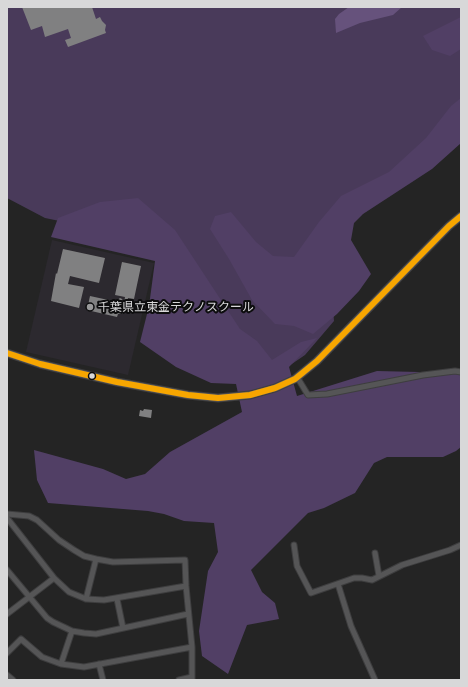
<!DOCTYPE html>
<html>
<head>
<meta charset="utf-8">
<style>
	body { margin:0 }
	#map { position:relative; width:468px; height:687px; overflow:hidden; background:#242424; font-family:Lato,sans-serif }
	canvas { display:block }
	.frame { position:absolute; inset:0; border:8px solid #d8d8d9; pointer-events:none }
</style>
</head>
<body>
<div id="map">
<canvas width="468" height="687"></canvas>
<div class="frame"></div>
</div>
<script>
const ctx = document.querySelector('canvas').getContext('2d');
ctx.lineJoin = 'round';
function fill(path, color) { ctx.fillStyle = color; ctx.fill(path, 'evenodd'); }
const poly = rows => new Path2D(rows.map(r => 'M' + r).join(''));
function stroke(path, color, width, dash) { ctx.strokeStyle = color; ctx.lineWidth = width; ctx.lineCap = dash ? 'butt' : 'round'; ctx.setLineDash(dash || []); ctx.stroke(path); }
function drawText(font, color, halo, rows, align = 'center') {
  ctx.font = font + ' Lato,"Noto Sans JP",sans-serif'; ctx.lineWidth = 4; ctx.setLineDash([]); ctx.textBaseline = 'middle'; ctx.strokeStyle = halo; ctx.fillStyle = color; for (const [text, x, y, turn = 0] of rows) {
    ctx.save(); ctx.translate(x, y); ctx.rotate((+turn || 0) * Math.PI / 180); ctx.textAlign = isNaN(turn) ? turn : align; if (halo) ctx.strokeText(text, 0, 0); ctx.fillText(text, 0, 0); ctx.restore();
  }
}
fill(poly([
	[52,240,154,263,128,375,26,352]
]), '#2c292f');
fill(poly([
	[7,7,461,7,461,143,351,222,331,279,334,321,305,355,283,370,262,356,229,317,176,245,45,218,7,198]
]), '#493a5a');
fill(poly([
	[461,17,461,49,450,56,432,50,423,36],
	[461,98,461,143,432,169,363,214,354,223,351,240,371,274,359,291,337,314,313,334,294,326,275,324,252,300,229,259,210,229,215,216,231,212,256,242,273,256,294,257,319,222,341,196,389,172,426,138,451,106],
	[138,198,175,230,240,329,257,341,272,360,301,342,317,338,289,367,297,396,377,371,461,373,461,447,456,451,443,457,387,457,374,463,355,493,324,508,308,513,251,570,262,592,275,603,279,619,247,625,228,674,202,656,199,631,208,571,218,552,214,523,184,521,164,514,148,511,48,503,37,480,34,450,103,469,126,479,145,474,170,452,242,412,236,384,211,383,176,367,140,342,149,306,155,261,51,237,58,218,100,202]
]), '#513f65');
fill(poly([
	[349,7,402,7,393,15,360,23,336,33,335,19,339,14]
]), '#66527c');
fill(poly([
	[22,7,92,7,96,19,100,17,102,21,106,25,105,30,106,33,68,47,65,40,71,38,68,29,45,37,42,26,31,30],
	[63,249,105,258,99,283,70,276,68,284,84,287,79,308,51,301,56,273,57,274],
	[122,262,141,266,134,299,128,298,127,303,132,304,131,308,122,314,118,314,117,317,87,310,90,296,113,301,114,300,116,301,120,298,122,299,124,303,125,297,115,295],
	[144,409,152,410,151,418,139,416,140,410,143,411]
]), '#808081');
const minor = poly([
	[297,377,308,395,327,394,423,375,455,371,461,372],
	[7,514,29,516,37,520,59,540,74,550,84,556,96,559,113,562,185,560,186,586,192,647,192,680],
	[7,518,54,578,69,592,86,599,104,600,186,586],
	[294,545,297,566,311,593,354,578,362,578,372,580,402,565,450,550,461,545],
	[375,553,379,576],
	[7,570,47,618,53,622,72,631,84,633,96,634,188,614],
	[338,584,351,626,375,680],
	[86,599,96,559],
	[117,599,123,628],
	[7,614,54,578],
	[7,653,21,639,42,657,61,664,84,667,192,647],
	[61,664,72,631],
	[99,664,103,680],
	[7,675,13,680],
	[179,680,192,677]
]);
const secondary = poly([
	[7,353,40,364,117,382,188,395,218,398,250,395,275,388,295,379,317,361,449,226,461,216]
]);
stroke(minor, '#3e3e3f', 7);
stroke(secondary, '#3e3e3f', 9);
stroke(minor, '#555556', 5);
stroke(secondary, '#5d5b5f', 7);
stroke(poly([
	[7,353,40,364,117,382,188,395,218,398,250,395,275,388,295,379,317,361,449,226,461,216]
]), '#f7a600', 6);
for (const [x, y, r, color] of [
	[90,307,4,"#99999a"],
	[92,376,3.5,"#d8d8d9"]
]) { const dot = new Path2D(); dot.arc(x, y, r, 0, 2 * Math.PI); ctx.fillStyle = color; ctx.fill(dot); stroke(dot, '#0d0d0e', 1.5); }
drawText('12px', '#d8d8d9', '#0d0d0e', [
	["千葉県立東金テクノスクール",98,307]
], 'left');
</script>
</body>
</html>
